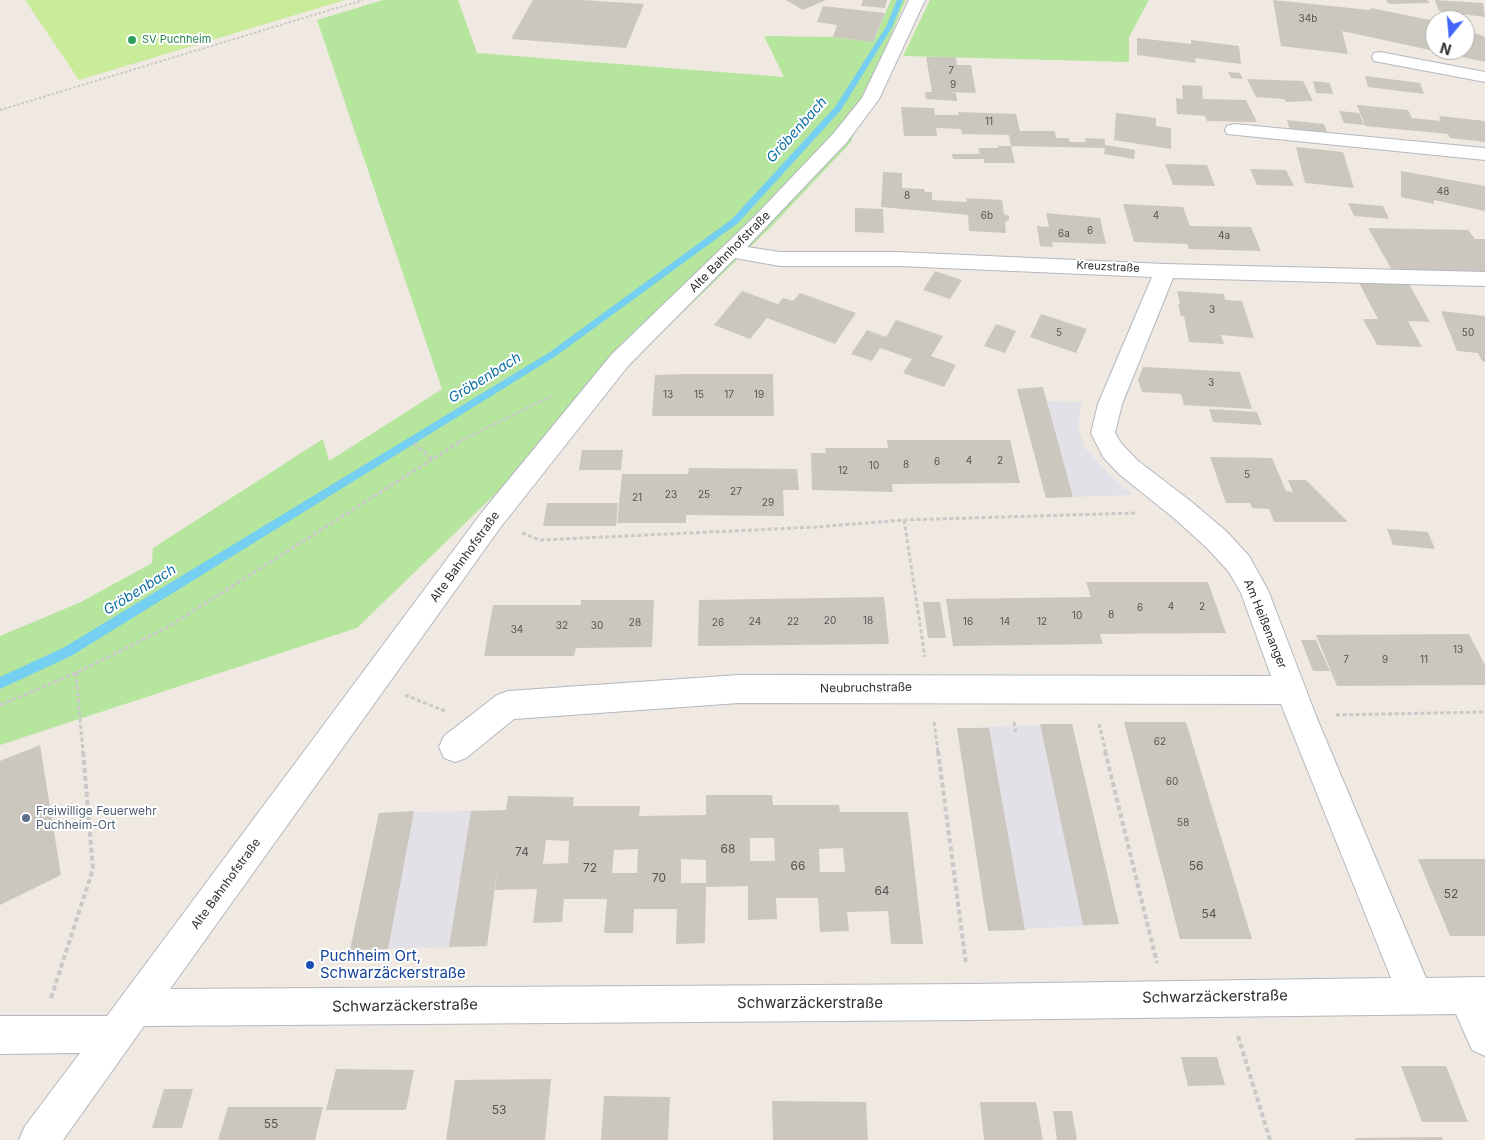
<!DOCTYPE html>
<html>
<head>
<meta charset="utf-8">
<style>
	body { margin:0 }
	#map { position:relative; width:1485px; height:1140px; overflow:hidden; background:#efe9e1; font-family:Inter,sans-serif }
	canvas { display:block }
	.north { position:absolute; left:1425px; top:10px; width:50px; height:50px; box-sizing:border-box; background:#fff; border:1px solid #ababab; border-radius:50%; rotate:197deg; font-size:14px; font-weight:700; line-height:20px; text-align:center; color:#2e2e2e }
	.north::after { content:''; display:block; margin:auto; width:18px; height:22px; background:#4264fb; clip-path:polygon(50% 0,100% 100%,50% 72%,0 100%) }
</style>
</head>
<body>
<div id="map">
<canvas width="1485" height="1140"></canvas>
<div class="north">N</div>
</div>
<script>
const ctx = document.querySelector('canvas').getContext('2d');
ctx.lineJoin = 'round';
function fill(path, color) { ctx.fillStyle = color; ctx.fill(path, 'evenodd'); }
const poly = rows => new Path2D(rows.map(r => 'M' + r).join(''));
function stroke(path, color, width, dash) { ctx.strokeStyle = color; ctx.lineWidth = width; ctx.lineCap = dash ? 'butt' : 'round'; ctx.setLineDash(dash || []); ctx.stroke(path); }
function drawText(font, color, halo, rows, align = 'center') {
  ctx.font = font + ' Inter,sans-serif'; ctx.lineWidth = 4; ctx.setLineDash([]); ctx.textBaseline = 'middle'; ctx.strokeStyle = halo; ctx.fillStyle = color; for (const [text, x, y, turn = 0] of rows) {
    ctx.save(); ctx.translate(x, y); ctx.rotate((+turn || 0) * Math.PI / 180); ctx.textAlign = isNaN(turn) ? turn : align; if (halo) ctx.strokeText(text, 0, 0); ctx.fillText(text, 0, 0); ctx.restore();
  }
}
fill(poly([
	[1021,401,1082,402,1078,427,1085,448,1112,477,1133,495,1046,498],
	[1072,724,1119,924,988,931,957,728],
	[506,810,487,946,350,950,379,813]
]), '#e3e1e8');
fill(poly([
	[383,0,458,0,477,53,784,77,764,36,833,37,873,42,891,0,906,0,880,60,851,142,771,227,357,628,0,745,0,636,79,603,152,563,153,548,323,439,329,461,442,389,317,20],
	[930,0,1149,0,1129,37,1129,62,903,56]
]), '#b6e59e');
fill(poly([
	[25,0,345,0,79,80]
]), '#c9ec9a');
fill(poly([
	[897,0,903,0,892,27,841,110,738,223,556,356,71,656,0,689,0,677,63,648,550,352,732,219,835,107,886,27,897,0]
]), '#75cff0');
fill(poly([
	[533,0,582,0,644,4,626,48,511,39],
	[786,0,826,0,803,10],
	[863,0,887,0,885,8,861,6],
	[1273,0,1370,10,1371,8,1435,21,1435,50,1465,50,1465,32,1478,34,1485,37,1485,62,1342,31,1348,54,1281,46],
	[1386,0,1427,0,1430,3,1389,4],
	[1435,0,1483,3,1485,17,1439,11],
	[823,6,885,13,873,42,833,37,837,25,817,22],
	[1137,38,1191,44,1191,40,1239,46,1241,64,1195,58,1196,63,1137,55],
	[926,57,956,57,957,65,971,65,976,93,948,92,956,93,957,101,926,99,925,92,932,92],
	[1228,72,1240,73,1243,79,1231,78],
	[1365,76,1420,83,1424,94,1368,87],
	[1247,79,1303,81,1313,101,1286,102,1284,99,1256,97],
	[1313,81,1330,83,1333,94,1316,93],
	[1182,85,1202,86,1203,99,1246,100,1257,122,1207,121,1205,116,1177,114,1176,98,1183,99],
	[1357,105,1408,110,1412,118,1441,121,1439,116,1485,121,1485,142,1450,138,1448,134,1365,126],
	[901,107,934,108,935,115,959,115,958,112,1016,114,1020,131,1055,131,1056,138,1068,138,1070,142,1086,142,1085,138,1105,139,1105,145,1135,150,1134,159,1104,154,1105,148,1011,146,1009,135,962,134,961,129,936,128,937,136,904,136],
	[1339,111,1359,113,1364,125,1344,123],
	[1116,113,1156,118,1156,126,1171,128,1171,149,1114,140],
	[1287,120,1324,124,1328,134,1290,131],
	[998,146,1011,146,1015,163,984,163,984,159,953,159,952,154,980,154,978,148,998,148],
	[1296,147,1343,152,1354,188,1305,183],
	[1165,164,1207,165,1215,186,1173,185],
	[1250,169,1286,170,1294,186,1257,185],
	[1401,171,1485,186,1485,211,1434,200,1434,204,1401,197],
	[883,172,902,173,902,188,924,189,925,192,932,192,932,200,967,202,966,198,1002,200,1004,214,1009,216,1009,220,1005,222,1006,233,969,231,968,215,881,207],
	[1348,203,1383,206,1389,219,1354,216],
	[1123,204,1183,207,1190,226,1251,227,1261,251,1189,249,1187,244,1134,242],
	[855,208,883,209,884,233,855,232],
	[1046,213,1100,218,1106,244,1052,242,1053,247,1040,246,1037,226,1049,227],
	[1368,228,1468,230,1475,239,1485,239,1485,271,1392,270],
	[935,271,962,280,950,299,923,290],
	[1359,283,1409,284,1430,322,1408,321,1422,347,1377,345,1363,319,1378,319],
	[742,291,778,304,783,298,793,301,800,293,856,313,835,344,767,318,771,313,750,339,714,325],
	[1177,291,1224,294,1225,300,1242,301,1254,338,1221,335,1224,344,1189,342,1184,316,1181,316,1178,304,1180,304],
	[1441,311,1485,316,1485,362,1482,361,1478,353,1457,351],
	[1041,314,1087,329,1076,353,1030,337],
	[896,320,943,336,931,356,956,365,944,387,903,373,912,359,880,348,872,361,851,354,867,330,886,337],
	[996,324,1016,331,1005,353,984,346],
	[1143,367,1240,372,1252,409,1184,405,1181,394,1142,392,1138,380],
	[685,374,773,374,774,416,652,416,655,375],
	[1043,387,1073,497,1046,498,1043,487,1017,389],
	[1209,409,1257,412,1262,425,1213,422],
	[887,440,1010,440,1020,483,892,484,893,492,812,490,811,453,826,453,825,448,888,448],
	[582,450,623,450,621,470,579,470],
	[1210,457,1272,458,1286,491,1293,492,1288,480,1306,480,1348,522,1274,522,1269,509,1252,508,1250,503,1226,503],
	[689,468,797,469,799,490,783,490,784,516,686,515,686,523,617,523,622,474,688,474],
	[547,503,618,503,616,526,543,526],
	[1387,529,1428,532,1435,549,1393,545],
	[1086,582,1208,582,1226,633,1100,634,1103,644,953,646,946,599,1091,597],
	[884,597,889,644,698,646,699,600],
	[581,600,654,600,652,647,576,648,574,656,484,656,493,605,581,605],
	[923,602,940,602,946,638,928,638],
	[1469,634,1485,665,1485,685,1337,686,1316,635],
	[1301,640,1316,640,1330,671,1313,671],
	[1124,722,1186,722,1252,939,1180,939],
	[1040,724,1072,724,1119,924,1083,925],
	[957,728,989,728,1025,930,988,931],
	[40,745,61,875,0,905,0,761],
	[706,795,772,795,773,805,839,805,840,812,908,812,923,944,891,944,888,911,847,912,849,931,820,932,818,898,776,898,777,919,748,920,748,886,706,887,705,943,676,944,677,909,634,909,633,933,604,933,607,899,564,899,562,922,533,923,537,889,495,890,498,864,487,946,449,947,471,811,506,810,508,796,574,797,573,806,640,806,639,816,706,815],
	[750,838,774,838,775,861,750,861],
	[546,840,569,841,568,863,543,864],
	[843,848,845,872,820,872,819,849],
	[638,849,637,873,612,873,614,850],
	[681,859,706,860,706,883,681,883],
	[414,811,388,949,350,950,379,813],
	[1418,859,1485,859,1485,936,1450,936],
	[1181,1057,1217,1057,1225,1085,1188,1086],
	[1401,1066,1446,1066,1468,1122,1422,1122],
	[336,1069,414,1070,406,1110,326,1110],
	[551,1079,545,1140,446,1140,455,1080],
	[164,1089,193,1089,182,1128,152,1128],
	[604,1096,670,1097,668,1140,601,1140],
	[772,1101,866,1102,868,1140,773,1140],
	[980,1102,1036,1102,1043,1140,984,1140],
	[228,1107,323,1107,315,1140,218,1140],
	[1053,1111,1072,1111,1077,1140,1057,1140],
	[1442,1137,1443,1140,1355,1140,1355,1138]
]), '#cbc7bf');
const minor = poly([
	[909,0,925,0,879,99,847,142,747,247,780,252,898,252,1165,264,1485,272,1485,286,1173,278,1122,404,1115,433,1121,443,1137,460,1193,503,1227,532,1249,556,1268,590,1316,716,1426,978,1485,977,1485,1056,1472,1050,1456,1014,971,1020,144,1026,63,1140,19,1140,25,1126,80,1053,0,1054,0,1016,107,1016,482,512,612,354,754,217,833,134,862,98,909,0],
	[735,258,780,266,898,266,1152,277,1098,404,1091,433,1103,457,1119,474,1175,519,1207,548,1229,572,1241,593,1271,676,739,675,508,691,497,695,444,736,439,747,444,758,455,762,466,758,514,719,739,703,1281,704,1391,978,971,984,170,989,500,528,628,366,735,258],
	[1380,52,1485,72,1485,82,1374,61,1372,57,1374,53,1380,52],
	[1234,124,1485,148,1485,160,1227,134,1225,130,1227,126,1234,124]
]);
stroke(minor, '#b4b7c1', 2);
stroke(poly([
	[0,110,363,0]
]), '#c9c9c9', 2, [2.5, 2]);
stroke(poly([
	[458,442,551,396]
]), '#c9c9c9', 2.5, [3, 2]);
stroke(poly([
	[414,443,432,459],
	[904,520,925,657],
	[522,533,540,540,816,527,904,520,1136,513],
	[76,673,83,752],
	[405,695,445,711],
	[0,705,76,673,168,627,461,441],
	[1336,715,1485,712],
	[934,722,938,752],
	[1014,722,1016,734],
	[1099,724,1106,752]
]), '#c9c9c9', 3, [4, 2.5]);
stroke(poly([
	[938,751,966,964],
	[1105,751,1157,963],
	[51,998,93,869,83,751],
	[1238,1036,1270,1140]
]), '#c9c9c9', 4, [5, 3]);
fill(minor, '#fff');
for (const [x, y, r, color] of [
	[132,40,5,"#2e9e5b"],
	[26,818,5,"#5c6f8a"],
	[310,965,5,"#1a4fb4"]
]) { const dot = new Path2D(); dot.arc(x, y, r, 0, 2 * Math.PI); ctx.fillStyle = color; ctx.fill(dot); stroke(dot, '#fff', 2); }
drawText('10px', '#555452', null, [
	["34b",1308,19],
	["7",951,71],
	["9",953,85],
	["11",989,122],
	["48",1443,192],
	["8",907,196],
	["6b",987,216],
	["4",1156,216],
	["6",1090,231],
	["6a",1064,234],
	["4a",1224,236],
	["3",1212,310],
	["5",1059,333],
	["50",1468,333],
	["3",1211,383],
	["13",668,395],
	["15",699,395],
	["17",729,395],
	["19",759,395],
	["4",969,461],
	["2",1000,461],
	["6",937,462],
	["8",906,465],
	["10",874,466],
	["12",843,471],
	["5",1247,475],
	["27",736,492],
	["23",671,495],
	["25",704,495],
	["21",637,498],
	["29",768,503],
	["4",1171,607],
	["2",1202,607],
	["6",1140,608],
	["8",1111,615],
	["10",1077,616],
	["20",830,621],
	["18",868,621],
	["24",755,622],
	["22",793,622],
	["16",968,622],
	["14",1005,622],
	["12",1042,622],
	["28",635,623],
	["26",718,623],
	["32",562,626],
	["30",597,626],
	["34",517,630],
	["13",1458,650],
	["7",1346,660],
	["9",1385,660],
	["11",1424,660],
	["62",1160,742],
	["60",1172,782],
	["58",1183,823]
]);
drawText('11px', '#27864d', '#fff', [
	["SV Puchheim",142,40]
], 'left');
drawText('11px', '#2e2e2e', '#fff', [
	["Kreuzstraße",1108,267,3]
]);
drawText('12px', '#2e2e2e', '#fff', [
	["Alte Bahnhofstraße",730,252,-45],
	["Alte Bahnhofstraße",465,557,-54],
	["Am Heißenanger",1265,624,68],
	["Neubruchstraße",866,688,-1],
	["Alte Bahnhofstraße",226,884,-54]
]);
drawText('12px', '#4e5e75', '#fff', [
	["Freiwillige Feuerwehr",36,811],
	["Puchheim-Ort",36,825]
], 'left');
drawText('12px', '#555452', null, [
	["68",728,849],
	["74",522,852],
	["66",798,866],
	["56",1196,866],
	["72",590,868],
	["70",659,878],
	["64",882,891],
	["52",1451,894],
	["54",1209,914],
	["53",499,1110],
	["55",271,1124]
]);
drawText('italic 14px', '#0d6fa3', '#fff', [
	["Gröbenbach",797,130,-48],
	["Gröbenbach",485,378,-32],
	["Gröbenbach",140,590,-32]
]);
drawText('15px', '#164399', '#fff', [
	["Puchheim Ort,",320,956],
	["Schwarzäckerstraße",320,973]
], 'left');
drawText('15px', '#2e2e2e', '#fff', [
	["Schwarzäckerstraße",1215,997,-1],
	["Schwarzäckerstraße",810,1003],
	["Schwarzäckerstraße",405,1006,-1]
]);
</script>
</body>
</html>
